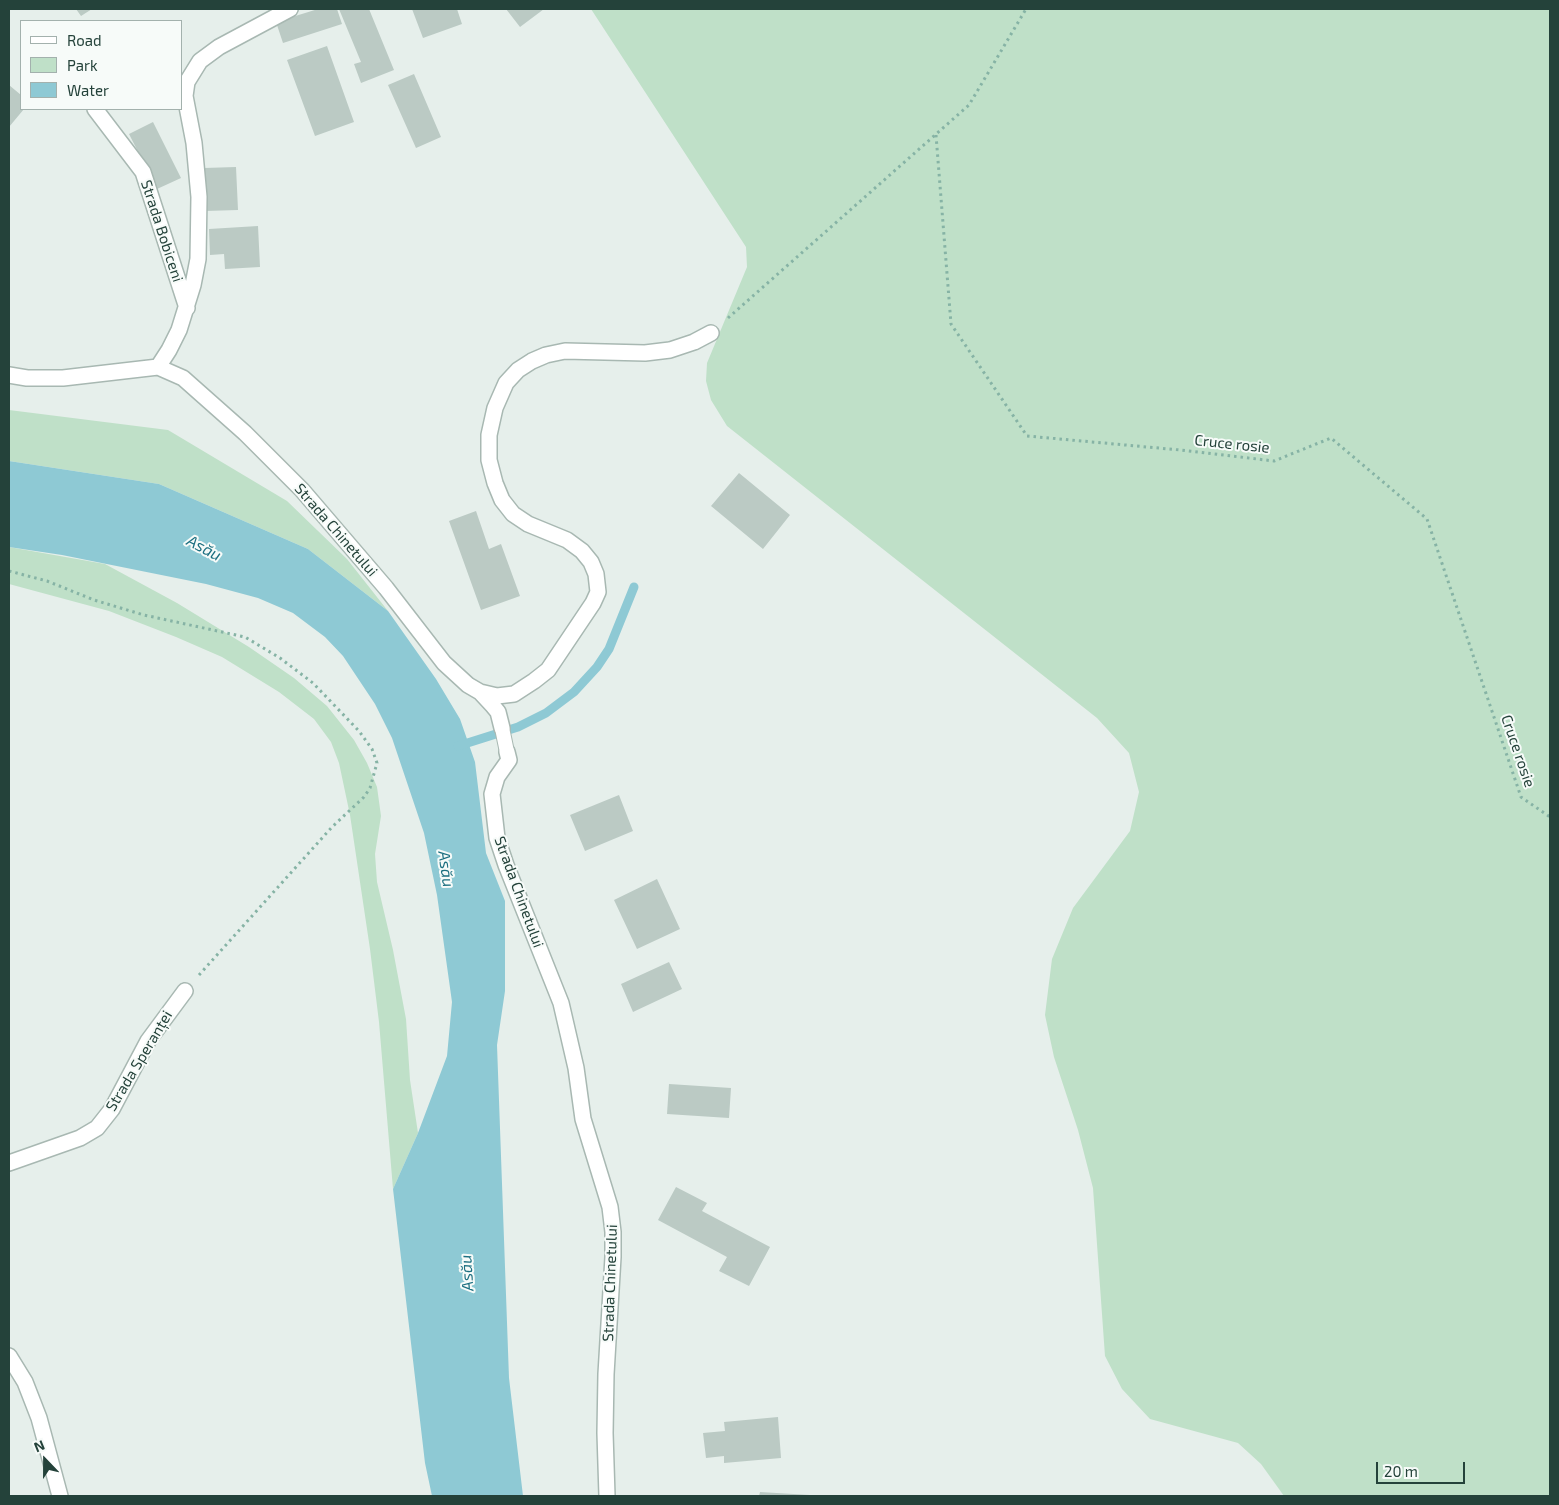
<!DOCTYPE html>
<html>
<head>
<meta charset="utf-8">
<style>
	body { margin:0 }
	#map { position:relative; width:1559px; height:1505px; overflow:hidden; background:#e6efeb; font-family:"Exo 2",sans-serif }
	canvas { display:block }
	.frame { position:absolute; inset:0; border:10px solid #24423a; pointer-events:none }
	.legend { position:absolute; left:20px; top:20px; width:162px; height:90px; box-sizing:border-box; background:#f7fbf9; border:1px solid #a3b1ad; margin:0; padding:6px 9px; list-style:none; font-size:15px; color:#24423a }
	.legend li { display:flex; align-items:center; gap:10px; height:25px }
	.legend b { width:25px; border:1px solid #a3b1ad }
	.north { position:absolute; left:20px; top:1435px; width:50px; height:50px; -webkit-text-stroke:4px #f7fbf9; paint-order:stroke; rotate:338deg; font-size:14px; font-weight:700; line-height:20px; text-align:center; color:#24423a }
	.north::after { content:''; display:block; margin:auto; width:18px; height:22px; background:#24423a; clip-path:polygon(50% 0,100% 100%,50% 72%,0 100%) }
	.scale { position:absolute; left:1376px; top:1462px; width:89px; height:22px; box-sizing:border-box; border:2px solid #24423a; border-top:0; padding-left:6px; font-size:15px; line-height:18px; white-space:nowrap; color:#24423a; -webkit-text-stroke:4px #f7fbf9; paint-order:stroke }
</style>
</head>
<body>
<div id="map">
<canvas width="1559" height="1505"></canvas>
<div class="frame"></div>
<ul class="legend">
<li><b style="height:6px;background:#fff"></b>Road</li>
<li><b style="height:14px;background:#bfe0c8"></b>Park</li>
<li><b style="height:14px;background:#8ec9d4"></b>Water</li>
</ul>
<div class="north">N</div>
<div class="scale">20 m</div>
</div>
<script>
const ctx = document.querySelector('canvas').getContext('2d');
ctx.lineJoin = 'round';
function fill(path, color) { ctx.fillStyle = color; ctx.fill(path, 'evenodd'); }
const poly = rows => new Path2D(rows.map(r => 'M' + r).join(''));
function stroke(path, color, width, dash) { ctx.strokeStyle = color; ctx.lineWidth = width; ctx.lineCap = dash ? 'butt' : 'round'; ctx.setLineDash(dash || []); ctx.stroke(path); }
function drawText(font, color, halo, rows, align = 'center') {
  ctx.font = font + ' "Exo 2",sans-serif'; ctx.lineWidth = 4; ctx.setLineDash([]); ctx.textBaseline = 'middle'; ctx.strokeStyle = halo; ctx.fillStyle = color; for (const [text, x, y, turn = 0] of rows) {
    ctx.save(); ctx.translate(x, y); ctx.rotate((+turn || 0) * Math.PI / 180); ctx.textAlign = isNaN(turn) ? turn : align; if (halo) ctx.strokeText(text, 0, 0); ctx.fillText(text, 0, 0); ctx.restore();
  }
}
fill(poly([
	[591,9,1550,9,1550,1496,1284,1496,1261,1464,1238,1443,1150,1419,1122,1389,1105,1356,1093,1188,1078,1130,1054,1057,1045,1015,1052,959,1073,908,1130,831,1139,792,1129,753,1097,718,727,426,711,400,706,381,707,363,747,267,746,247],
	[9,410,168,430,287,501,347,559,388,611,308,549,159,484,9,461],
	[9,547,105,564,177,603,249,647,294,678,327,706,354,740,367,763,377,787,381,816,375,854,377,882,393,950,406,1019,410,1080,418,1133,393,1189,379,1022,370,949,350,815,339,763,331,742,314,719,279,692,222,657,176,637,109,611,9,584]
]), '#bfe0c8');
fill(poly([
	[9,461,159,484,308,549,388,611,436,679,460,719,475,762,486,853,505,901,505,991,497,1045,509,1378,523,1496,432,1496,425,1463,393,1189,418,1133,447,1056,452,1002,437,895,424,833,392,738,375,704,343,656,325,637,293,613,258,598,206,584,62,555,9,547]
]), '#8ec9d4');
stroke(poly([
	[458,746,518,727,546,713,574,692,597,667,609,649,634,587]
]), '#8ec9d4', 9);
fill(poly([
	[76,9,92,9,81,16],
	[318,9,337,9,342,24,283,43,276,22],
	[339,9,369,9,394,70,361,83,354,64,361,62],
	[412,9,457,9,462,24,423,38],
	[506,9,544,9,520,27],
	[327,46,354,122,315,136,287,60],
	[414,74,441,137,416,148,388,85],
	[9,85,21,95,21,109,24,109,9,127],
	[153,122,181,178,157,189,129,134],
	[236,167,238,210,205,211,204,168],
	[258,226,260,267,225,269,224,254,210,255,209,229],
	[739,473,790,515,763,549,711,506],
	[476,511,489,549,501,544,520,596,481,610,449,521],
	[619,795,633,831,585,851,570,815],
	[657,879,680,929,637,949,614,900],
	[669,962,682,989,633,1012,621,984],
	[669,1084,731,1088,729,1118,667,1114],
	[676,1187,707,1203,702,1211,770,1247,749,1286,719,1271,727,1257,658,1220],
	[778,1417,781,1458,724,1463,724,1456,706,1458,703,1433,725,1431,724,1422],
	[760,1492,810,1495,810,1496,759,1496]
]), '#bbcac4');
const lane = poly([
	[502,728,507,752]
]);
const street = poly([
	[95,109,143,172,187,308],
	[158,367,169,350,179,330,193,285,198,259,199,197,194,143,185,96,187,82,200,61,219,47,290,9],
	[9,375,27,378,63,378,158,367,183,378,245,433,302,490,386,588,444,663,468,685,480,692,493,706,498,712,502,728],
	[480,692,497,696,514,694,534,681,548,670,593,603,598,592,596,574,591,562,582,551,567,540,528,524,513,514,502,500,495,483,489,460,489,435,495,408,506,383,518,370,532,361,546,355,565,351,645,353,670,350,694,342,711,333],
	[507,752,509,760,497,777,492,794,497,838,506,865,561,1003,576,1068,583,1119,610,1207,613,1232,613,1257,606,1374,605,1433,607,1496],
	[9,1163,80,1138,97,1128,112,1109,148,1041,185,991],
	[9,1356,25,1382,39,1418,60,1496]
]);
stroke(lane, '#a8b8b2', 16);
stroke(street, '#a8b8b2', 18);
stroke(poly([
	[936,135,951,324,1027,436,1180,450,1274,461,1331,438,1427,519,1521,797,1550,817],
	[728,318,969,105,1026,9],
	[9,571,47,581,94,600,144,615,245,637,280,658,313,683,359,731,372,749,377,763,370,788,364,797,332,827,199,975]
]), '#86b3a5', 3, [2.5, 4]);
stroke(lane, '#fff', 14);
stroke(street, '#fff', 15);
drawText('15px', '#24423a', '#f7fbf9', [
	["Strada Bobiceni",162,231,72],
	["Cruce rosie",1232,444,6],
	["Strada Chinetului",336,530,49],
	["Cruce rosie",1518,751,71],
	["Strada Chinetului",519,892,70],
	["Strada Speranței",139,1061,-59],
	["Strada Chinetului",610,1283,-88]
]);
drawText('italic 16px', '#1c6f80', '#f7fbf9', [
	["Asău",204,548,28],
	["Asău",446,869,82],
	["Asău",467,1273,-94]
]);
</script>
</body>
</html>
